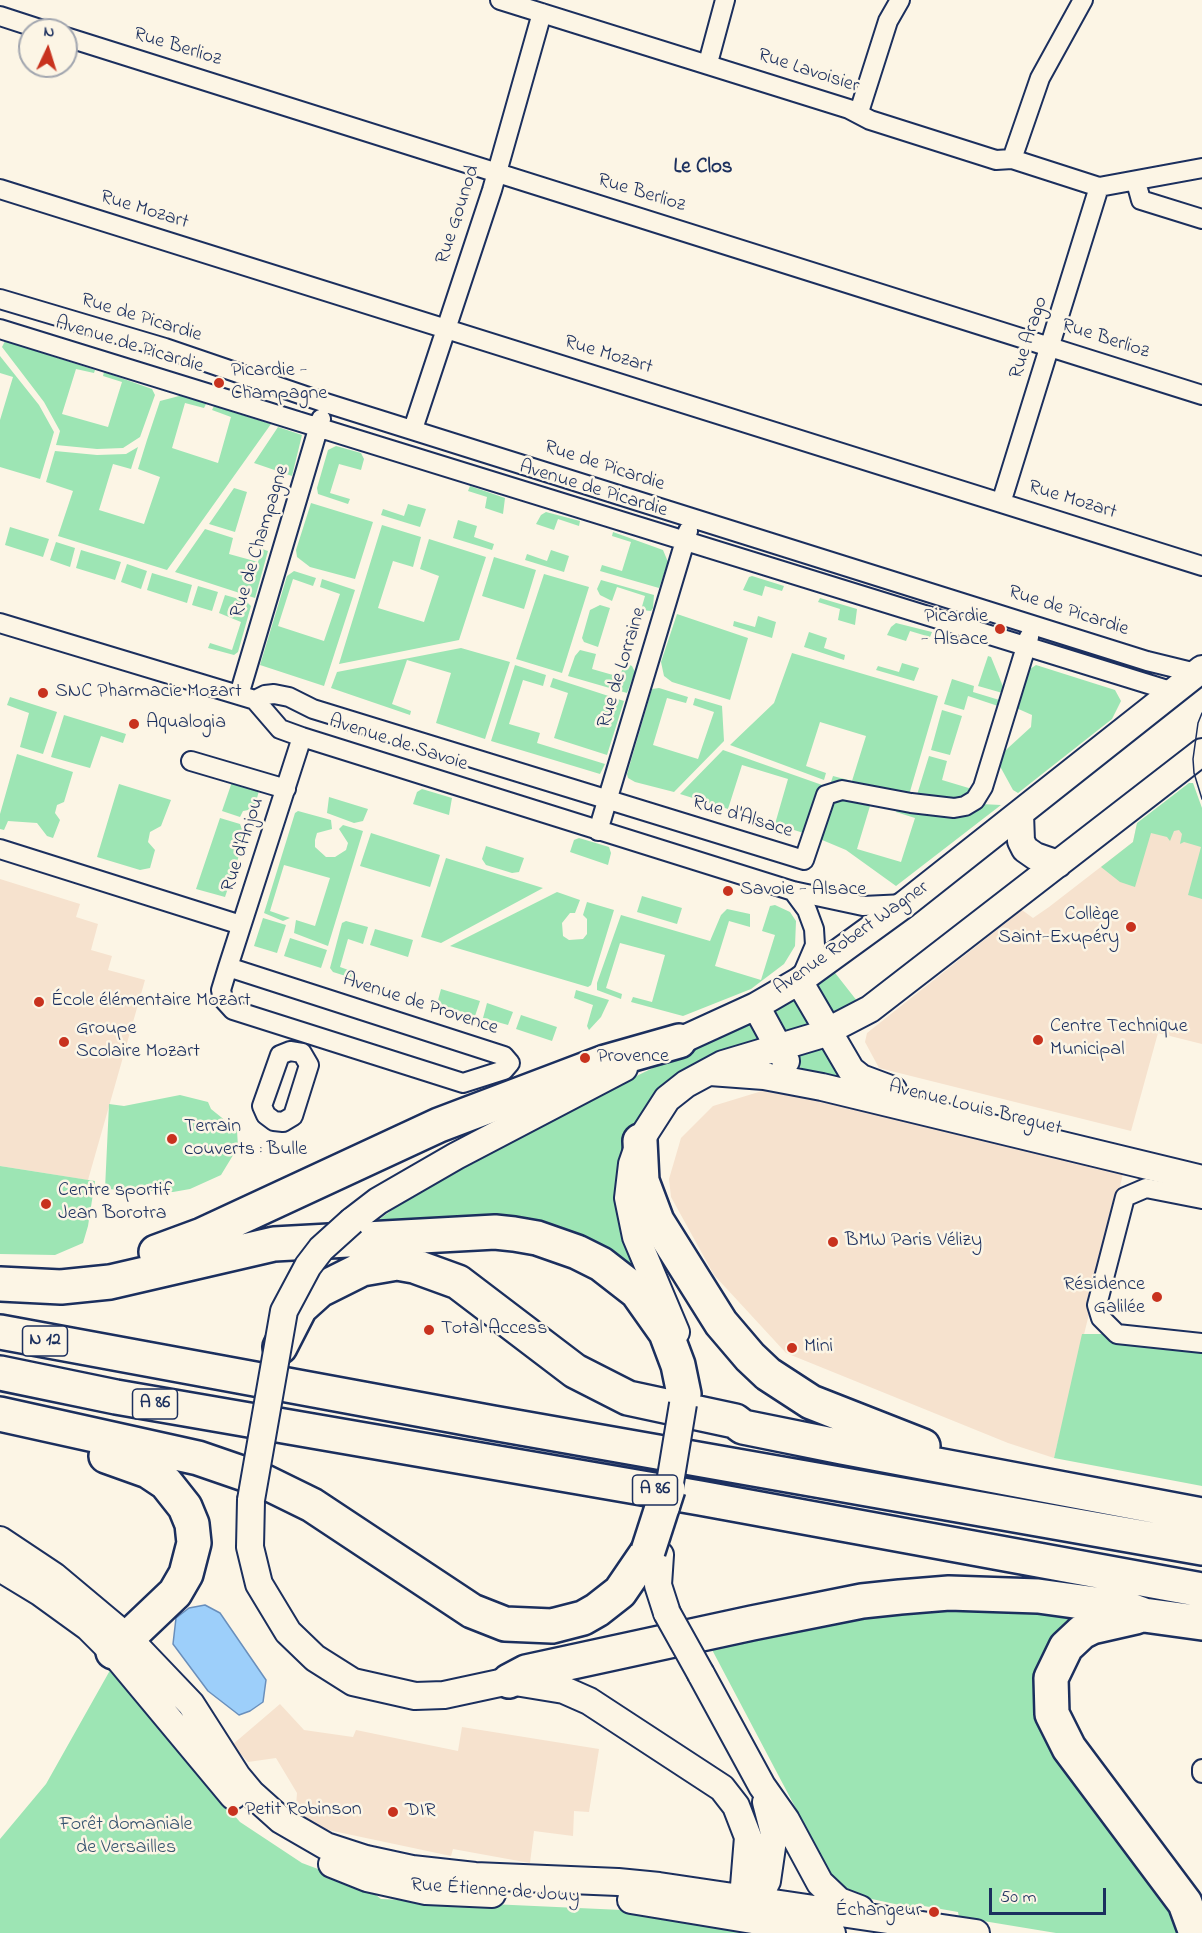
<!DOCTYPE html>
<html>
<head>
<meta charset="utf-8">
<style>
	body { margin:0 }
	#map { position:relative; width:1202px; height:1933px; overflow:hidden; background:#fcf5e5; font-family:"Indie Flower",sans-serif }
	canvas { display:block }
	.north { position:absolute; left:18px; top:18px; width:60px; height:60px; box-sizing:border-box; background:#fcf5e5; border:2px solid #a2a6af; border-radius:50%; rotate:4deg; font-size:16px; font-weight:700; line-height:24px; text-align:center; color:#1b2f5e }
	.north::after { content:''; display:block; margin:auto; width:21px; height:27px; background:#c8321e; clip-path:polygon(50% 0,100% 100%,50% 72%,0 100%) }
	.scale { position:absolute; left:989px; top:1888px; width:117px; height:27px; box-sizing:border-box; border:3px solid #1b2f5e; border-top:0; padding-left:8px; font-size:18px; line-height:21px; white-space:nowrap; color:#1b2f5e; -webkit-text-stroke:4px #fcf5e5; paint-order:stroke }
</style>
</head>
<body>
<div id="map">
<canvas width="1202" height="1933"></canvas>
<div class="north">N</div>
<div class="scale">50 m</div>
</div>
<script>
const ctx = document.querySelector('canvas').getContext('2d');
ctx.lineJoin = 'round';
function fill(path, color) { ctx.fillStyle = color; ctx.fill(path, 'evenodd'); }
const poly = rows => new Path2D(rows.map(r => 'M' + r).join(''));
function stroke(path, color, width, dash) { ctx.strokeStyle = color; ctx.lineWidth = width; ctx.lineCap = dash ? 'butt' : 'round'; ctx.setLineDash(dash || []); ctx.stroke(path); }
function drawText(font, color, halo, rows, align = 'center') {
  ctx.font = font + ' "Indie Flower",sans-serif'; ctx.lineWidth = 5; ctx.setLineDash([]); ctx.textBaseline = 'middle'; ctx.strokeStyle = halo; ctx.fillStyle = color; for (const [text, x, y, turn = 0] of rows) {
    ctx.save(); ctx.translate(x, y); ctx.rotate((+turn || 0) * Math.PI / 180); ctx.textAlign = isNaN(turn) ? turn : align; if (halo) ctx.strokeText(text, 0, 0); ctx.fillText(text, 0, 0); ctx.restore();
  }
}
fill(poly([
	[1137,823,1202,826,1202,1044,1158,1033,1131,1131,879,1068,865,1042,867,1033,1022,910,1033,918,1049,907,1133,842],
	[0,879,80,904,76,917,98,924,91,950,112,956,108,970,145,980,88,1180,0,1166],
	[775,1087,1123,1174,1054,1458,1008,1443,786,1353,714,1275,671,1197,669,1179,681,1138,713,1106],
	[280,1704,304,1730,353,1737,356,1730,458,1751,462,1727,599,1749,589,1812,574,1811,573,1836,534,1831,530,1863,453,1849,451,1856,314,1827,295,1820,297,1793,276,1758,248,1762,232,1745]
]), '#f6e2ce');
fill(poly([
	[5,341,95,370,94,373,76,369,62,414,108,427,122,382,103,376,104,372,152,389,155,395,140,437,123,448,97,449,56,445,60,431,44,402,2,347],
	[0,356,39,405,54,432,40,479,0,467,0,420,13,377,0,373],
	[183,395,206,404,204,408,185,403,172,448,218,463,231,417,212,410,214,406,271,424,167,570,58,536,73,491,46,482,55,451,97,455,126,454,138,447,131,469,113,464,99,510,144,524,160,477,138,469,147,440,160,401],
	[278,427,302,435,292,476,254,463],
	[336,446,361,453,364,459,361,470,339,464,330,493,350,499,348,504,318,494,317,488,328,450],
	[470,486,505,498,503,514,485,508,487,497,468,491],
	[234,488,247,492,235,532,209,524],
	[311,503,373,522,355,579,310,567,297,557,296,550],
	[408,504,426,509,420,527,381,515,383,509,404,516],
	[546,512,580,521,579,526,558,519,554,530,536,524,541,515],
	[458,520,477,526,474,537,494,544,492,550,453,538],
	[382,525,421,537,413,567,393,561,378,608,424,622,439,576,420,569,429,539,486,557,459,640,339,664],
	[10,527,49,539,43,557,5,545],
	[205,529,233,538,229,554,258,562,262,549,268,551,255,598,175,572],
	[613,532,663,550,668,562,659,588,600,571,602,565,622,571,631,542,612,536],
	[56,542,75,548,70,567,50,560],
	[81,550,121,562,115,580,76,568],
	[551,550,569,556,564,572,525,560,527,554,547,561],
	[494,557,536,570,524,609,482,596],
	[127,564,147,571,141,589,121,582],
	[294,571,316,578,313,586,293,579,278,626,324,641,340,594,320,587,322,579,355,590,324,686,260,665,287,576],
	[152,573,192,585,187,603,147,590],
	[544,574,589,587,562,673,516,659],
	[752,576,784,586,782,591,765,586,762,596,743,590,749,577],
	[601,580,654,595,653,608,651,611,641,610,645,596,617,587,612,601,600,595,597,589],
	[198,586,218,592,212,611,192,605],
	[225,595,246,601,251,606,238,652,234,655,208,648,210,643,232,650,241,622,219,613],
	[820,598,857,609,855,625,838,620,840,609,818,602],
	[600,605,610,608,598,647,584,642,582,638,590,610],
	[677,614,748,638,730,700,672,682,664,676,661,662],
	[758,616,776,622,772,638,733,626,734,621,755,627],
	[896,623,932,632,930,637,910,631,906,641,887,635,891,627],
	[809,632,827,638,824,648,845,655,844,660,804,647],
	[461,648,510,662,485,739,436,723,451,673,407,660,392,704,411,711,410,715,331,688,337,672],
	[580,650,596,654,592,669,620,677,624,663,632,666,635,672,627,693,568,676,575,656],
	[792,653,938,696,909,795,831,782,833,776,852,781,866,736,820,722,806,766,826,773,824,780,730,745,774,703],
	[988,656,991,657,1006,694,978,686],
	[902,663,919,668,914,681,876,670,878,666,899,672],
	[515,665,546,675,543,686,523,680,509,724,540,733,537,743,605,764,600,774,491,741],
	[1036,665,1115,690,1121,701,1112,719,1018,793,1013,790,996,759,1031,727,1032,715,1014,707,1024,673],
	[553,678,624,701,607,755,554,738,568,693,550,687],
	[952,679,974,686,973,692,1006,702,1002,716,995,714,998,706,968,696,964,710,944,704],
	[659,688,688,697,686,703,667,698,653,745,698,759,714,712,693,705,695,698,722,706,724,741,674,792,635,782,628,778,627,774,652,689],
	[10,697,57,712,43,754,20,747,29,713,7,705],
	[942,710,962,716,950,755,931,750],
	[64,715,126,734,123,743,101,736,90,768,51,757],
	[723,750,825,786,810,835,775,824,788,779,742,765,728,809,680,794],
	[17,754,73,772,64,802,57,805,55,813,60,820,53,838,47,836,37,823,8,821,4,830,0,829,0,814],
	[929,756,947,761,942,780,972,789,977,773,984,775,968,800,916,798],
	[233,779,260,787,254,809,243,811,240,817,222,811],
	[1189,783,1193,783,1202,808,1202,899,1188,895,1201,847,1184,842,1180,844,1182,834,1179,830,1174,831,1170,841,1167,837,1151,833,1135,887,1120,882,1101,867,1133,842,1137,823],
	[119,784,171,800,161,826,150,832,148,842,155,850,150,868,140,870,97,857],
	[422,789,452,798,449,815,413,804,417,792],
	[329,797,368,809,363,821,354,823,327,813],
	[834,797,885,805,885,808,870,806,857,849,901,862,915,818,896,812,898,808,960,817,981,804,1001,805,896,886,846,850,815,837],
	[298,811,331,820,332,829,317,833,315,840,315,847,326,857,335,857,346,850,348,843,339,829,343,825,363,831,328,946,294,933,296,920,315,926,330,878,284,865,270,911,290,918,283,921,264,913,295,813],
	[220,818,240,824,245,838,225,897,196,889],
	[371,833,440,855,430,887,360,866],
	[579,838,609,847,611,853,608,865,570,852,574,840],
	[486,846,524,858,519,872,512,873,486,865,482,859],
	[446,858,543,888,441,943,421,937],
	[557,892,580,900,575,913,570,913,562,923,563,936,569,940,583,939,587,934,587,919,583,915,587,902,614,910,591,985,588,987,450,946],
	[642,896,682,908,677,924,637,912],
	[775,905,790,912,796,921,795,946,784,964,751,989,683,1016,631,1002,633,997,652,1002,665,955,620,943,606,988,622,994,621,999,597,990,597,983,621,915,710,941,721,915,727,909,750,914,750,927,729,921,715,966,761,980,775,935,762,931,770,906],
	[263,918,286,925,277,953,254,946],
	[346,921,368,927,363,944,348,939,340,967,354,972,352,978,333,972,330,968,342,923],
	[375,929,413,940,408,957,370,945],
	[290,938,327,950,321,968,284,956],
	[832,969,861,1006,836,1020,814,982],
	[441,989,480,1001,475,1016,437,1004],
	[576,990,609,1000,601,1017,589,1030,587,1026,593,1005,574,998],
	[791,999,796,1000,813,1026,785,1035,776,1021,776,1012,780,1005],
	[487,1003,513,1012,508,1025,483,1018],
	[521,1015,557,1027,552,1041,516,1029],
	[751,1020,765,1042,672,1080,639,1118,622,1159,642,1280,611,1257,369,1227,400,1204,522,1132],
	[820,1043,858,1087,807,1072,792,1061,789,1055],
	[180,1095,208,1102,211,1109,237,1130,238,1147,221,1175,190,1189,173,1192,105,1189,109,1104,124,1106],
	[0,1166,95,1181,88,1226,83,1243,55,1255,0,1254],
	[1082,1334,1103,1334,1110,1339,1202,1350,1202,1486,1054,1458],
	[903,1605,1089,1612,1044,1673,1178,1904,1183,1933,1056,1933,959,1917,958,1912,924,1906,922,1910,840,1892,709,1644],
	[113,1665,198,1774,240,1822,302,1863,366,1887,381,1899,622,1910,773,1933,0,1933,0,1839,46,1784]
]), '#9de5b4');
const water = poly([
	[205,1605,220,1613,266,1680,263,1702,250,1711,239,1715,208,1691,173,1644,176,1618,189,1608,205,1605]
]);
fill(water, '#9dcffa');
stroke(water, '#698fbc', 1.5);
const street = poly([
	[500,0,849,109,870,120,996,160,1012,159,1099,187,1202,168],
	[0,16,43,30],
	[66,37,1202,395],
	[708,63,725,0],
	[859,112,888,21,900,0],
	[1012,159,1040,78,1083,0],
	[1136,182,1141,200,1202,219],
	[0,189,1202,566],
	[0,299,165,348,326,403,1147,661,1196,673],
	[0,329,1174,692],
	[413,429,492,190,542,13],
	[1001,503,1099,187],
	[0,623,255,700,280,729,302,737,793,891,863,906,905,904],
	[239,695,321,419],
	[255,700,265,695,274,694,289,697,313,709,804,860,826,795,842,790,911,803,954,808,965,806,975,800,983,787,1029,637],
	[191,761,286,789],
	[598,831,688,531],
	[0,849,241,925],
	[793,891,807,910,814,929,815,945,800,980],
	[228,967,504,1056,510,1063,504,1070,463,1083,233,1010,223,999,221,990,228,967,302,737],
	[290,1051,302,1053,309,1065,293,1116,283,1122,274,1121,266,1115,262,1106,280,1055,290,1051],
	[1202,1199,1146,1188,1125,1197,1097,1305,1101,1318,1117,1334,1202,1343],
	[1202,1769,1202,1773]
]);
const secondary = poly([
	[1020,814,1021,841,1025,849,1035,856,1058,864],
	[799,981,851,1070,861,1078,893,1090],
	[756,1006,786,1061],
	[662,1049,756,1006,799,981,905,904,1202,669],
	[710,1072,764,1076,822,1087,1202,1179],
	[352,1221,378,1201,456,1156,624,1068],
	[676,1332,636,1237,628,1198,632,1164,640,1141,667,1099,686,1084,723,1064,820,1035,870,1009,1202,752],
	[251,1500,250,1547,259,1584,288,1632,315,1658,353,1682,415,1696,444,1695,509,1681,564,1690,589,1701,722,1788,736,1806,748,1837,744,1886,757,1911],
	[0,1540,54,1576,128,1638,191,1704,237,1776,252,1794,281,1820,326,1846,366,1859,412,1869,475,1876,618,1882,659,1886,976,1933],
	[660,1555,658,1585,667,1613],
	[0,1568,41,1593,88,1627,113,1652,233,1796],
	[701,1674,762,1786,786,1820,820,1883,839,1901,860,1909],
	[332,1864,367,1878,426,1891,492,1894],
	[631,1900,832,1933],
	[738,1906,763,1889,767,1881,774,1833,766,1802]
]);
const highway = poly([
	[640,1141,642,1181,657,1221,721,1323,750,1357,768,1374,811,1402,923,1446],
	[156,1252,202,1235,439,1125,605,1062,679,1041],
	[0,1284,61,1287,110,1282,274,1244,495,1232,514,1234,537,1238,577,1252,601,1264,637,1292,666,1333,678,1365,684,1394],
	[0,1332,493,1423,1202,1548],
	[280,1347,300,1308,320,1290,362,1269,397,1263,414,1266,458,1282,575,1371,628,1398,735,1421,743,1427,842,1447,1202,1515],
	[0,1373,116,1397,700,1498,1202,1590],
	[0,1414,198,1458,259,1479,312,1505,472,1611,505,1624,552,1626,583,1618,597,1610,620,1592,648,1551],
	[106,1456,148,1471,166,1483,185,1507,192,1524,194,1543,186,1574,175,1593,113,1652],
	[1136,1617,1092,1627,1082,1632,1066,1647,1051,1678,1052,1714,1069,1748,1185,1903,1196,1933],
	[509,1681,526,1672,752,1623,862,1601,900,1597,949,1593,1038,1596,1125,1608,1144,1615,1202,1623]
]);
stroke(street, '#1b2f5e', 22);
stroke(secondary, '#1b2f5e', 30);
stroke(highway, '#1b2f5e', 38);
stroke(street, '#fcf5e5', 18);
stroke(secondary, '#fcf5e5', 26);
stroke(highway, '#fcf5e5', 33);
stroke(poly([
	[1202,713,1198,723,1193,759,1194,773,1202,799]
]), '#1b2f5e', 1.5);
const secondaryBridge = poly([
	[251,1500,284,1311,308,1266,321,1249,352,1221],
	[666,1507,683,1404],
	[667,1613,701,1674]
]);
const highwayBridge = poly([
	[648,1551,668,1489]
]);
stroke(secondaryBridge, '#1b2f5e', 30, []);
stroke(highwayBridge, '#1b2f5e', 38, []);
stroke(secondaryBridge, '#fcf5e5', 26);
stroke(highwayBridge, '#fcf5e5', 33);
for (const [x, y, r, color] of [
	[219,383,6,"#c8321e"],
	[1000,629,6,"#c8321e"],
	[43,693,6,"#c8321e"],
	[134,724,6,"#c8321e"],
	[728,891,6,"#c8321e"],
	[1131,927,6,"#c8321e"],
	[39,1002,6,"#c8321e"],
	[1038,1040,6,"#c8321e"],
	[64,1042,6,"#c8321e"],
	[585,1058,6,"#c8321e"],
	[172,1139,6,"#c8321e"],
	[46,1204,6,"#c8321e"],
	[833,1242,6,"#c8321e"],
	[1157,1297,6,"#c8321e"],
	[429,1330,6,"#c8321e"],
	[792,1348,6,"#c8321e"],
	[233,1811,6,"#c8321e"],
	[393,1812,6,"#c8321e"],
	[934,1912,6,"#c8321e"]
]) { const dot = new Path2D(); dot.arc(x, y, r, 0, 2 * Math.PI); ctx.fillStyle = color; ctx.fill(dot); stroke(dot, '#fcf5e5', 2); }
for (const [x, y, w] of [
	[45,1341,45],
	[155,1404,45],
	[655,1490,45]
]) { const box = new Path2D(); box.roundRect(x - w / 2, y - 15, w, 30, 4.5); ctx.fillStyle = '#fcf5e5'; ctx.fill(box); stroke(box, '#1b2f5e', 1.5); }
drawText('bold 18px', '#1b2f5e', null, [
	["N 12",45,1341],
	["A 86",155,1404],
	["A 86",655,1490]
]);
drawText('20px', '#1b2f5e', '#fcf5e5', [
	["Rue Berlioz",177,48,17],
	["Rue Lavoisier",808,72,18],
	["Rue Berlioz",641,194,17],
	["Rue Mozart",144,211,17],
	["Rue Gounod",459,215,-72],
	["Rue de Picardie",141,319,17],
	["Rue Arago",1030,338,-72],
	["Rue Berlioz",1105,340,18],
	["Avenue de Picardie",129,346,17],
	["Rue Mozart",608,356,17],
	["Rue de Picardie",604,467,18],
	["Avenue de Picardie",593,490,17],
	["Rue Mozart",1072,501,17],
	["Rue de Champagne",261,542,-73],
	["Rue de Picardie",1068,612,18],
	["Rue de Lorraine",623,668,-73],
	["Avenue de Savoie",398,744,18],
	["Rue d'Alsace",742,818,17],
	["Rue d'Anjou",244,845,-72],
	["Avenue Robert Wagner",852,939,-35],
	["Avenue de Provence",420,1005,18],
	["Avenue Louis Breguet",975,1109,14],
	["Rue Étienne de Jouy",495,1892,4]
]);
drawText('20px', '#1b2f5e', '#fcf5e5', [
	["Picardie -",231,372],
	["Champagne",231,395],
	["Picardie",988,618,"right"],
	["- Alsace",988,641,"right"],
	["SNC Pharmacie Mozart",55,693],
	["Aqualogia",146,724],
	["Savoie - Alsace",740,891],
	["Collège",1119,916,"right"],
	["Saint-Exupéry",1119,939,"right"],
	["École élémentaire Mozart",51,1002],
	["Centre Technique",1050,1028],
	["Municipal",1050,1051],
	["Groupe",76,1030],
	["Scolaire Mozart",76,1053],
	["Provence",597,1058],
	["Terrain",184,1128],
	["couverts : Bulle",184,1151],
	["Centre sportif",58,1192],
	["Jean Borotra",58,1215],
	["BMW Paris Vélizy",845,1242],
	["Résidence",1145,1286,"right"],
	["Galilée",1145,1309,"right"],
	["Total Access",441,1330],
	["Mini",804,1348],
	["Petit Robinson",245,1811],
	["DIR",405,1812],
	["Échangeur",922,1912,"right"]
], 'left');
drawText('20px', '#35536f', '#fcf5e5', [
	["Forêt domaniale",126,1826],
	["de Versailles",126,1849]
]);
drawText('bold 21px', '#1b2f5e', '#fcf5e5', [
	["Le Clos",703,169]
]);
</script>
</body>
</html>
